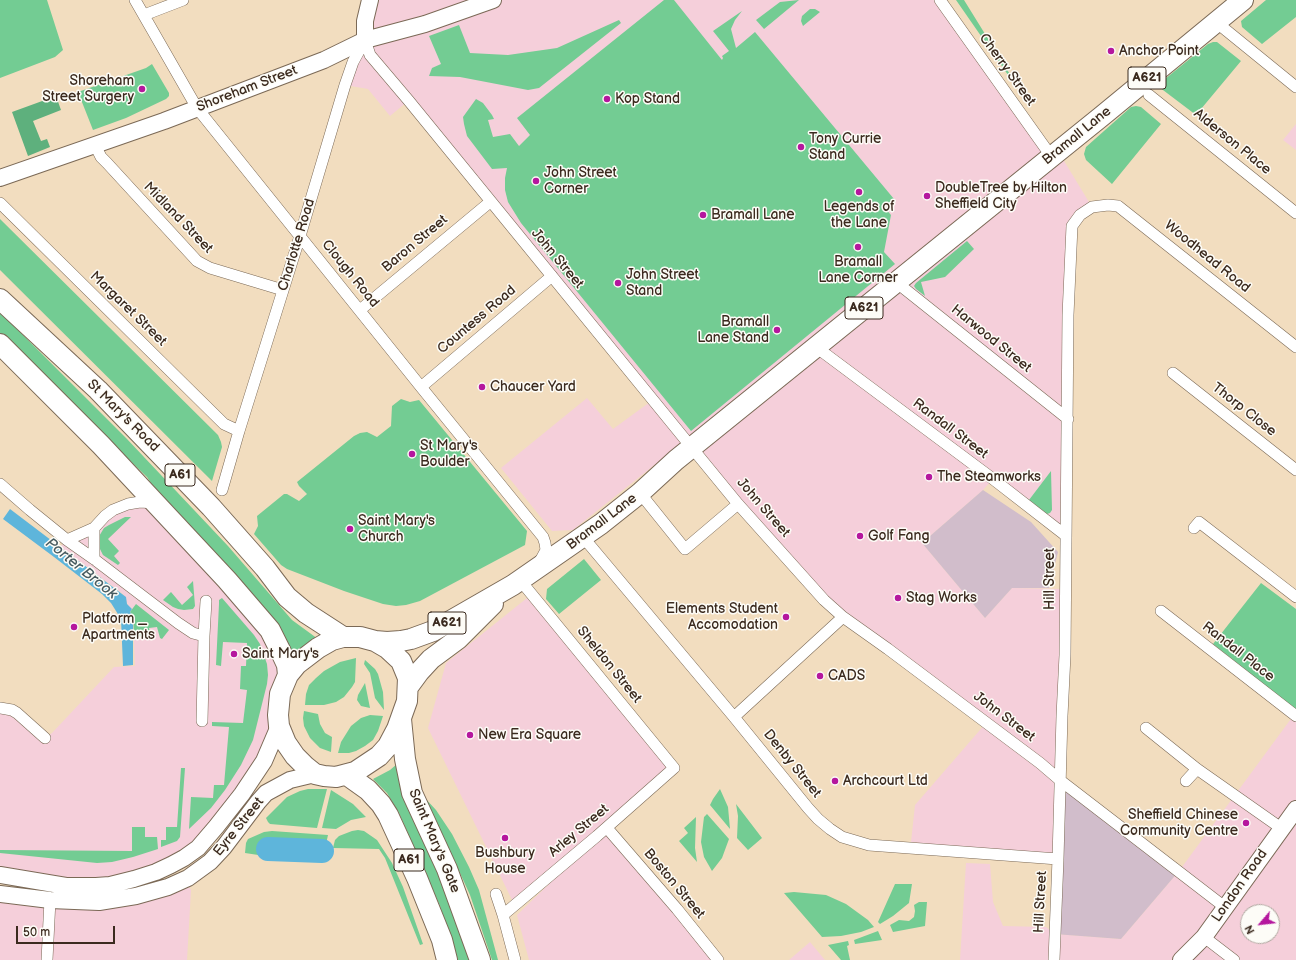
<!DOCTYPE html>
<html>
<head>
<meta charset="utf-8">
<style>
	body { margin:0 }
	#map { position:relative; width:1296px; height:960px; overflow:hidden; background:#f2ddbf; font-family:"Balsamiq Sans",sans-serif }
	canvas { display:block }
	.north { position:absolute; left:1240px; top:904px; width:40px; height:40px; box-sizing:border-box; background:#fdfcf7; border:1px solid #afa8a0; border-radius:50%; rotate:242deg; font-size:11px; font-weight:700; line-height:16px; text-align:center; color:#3b2a1e }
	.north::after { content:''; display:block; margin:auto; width:14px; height:18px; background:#b5179e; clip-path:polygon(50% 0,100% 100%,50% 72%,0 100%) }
	.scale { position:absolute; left:16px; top:926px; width:99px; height:18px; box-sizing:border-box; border:2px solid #3b2a1e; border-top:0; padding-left:5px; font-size:12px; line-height:14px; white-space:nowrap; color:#3b2a1e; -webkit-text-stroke:3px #fdfcf7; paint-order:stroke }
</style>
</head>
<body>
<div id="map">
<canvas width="1296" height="960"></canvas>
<div class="north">N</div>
<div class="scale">50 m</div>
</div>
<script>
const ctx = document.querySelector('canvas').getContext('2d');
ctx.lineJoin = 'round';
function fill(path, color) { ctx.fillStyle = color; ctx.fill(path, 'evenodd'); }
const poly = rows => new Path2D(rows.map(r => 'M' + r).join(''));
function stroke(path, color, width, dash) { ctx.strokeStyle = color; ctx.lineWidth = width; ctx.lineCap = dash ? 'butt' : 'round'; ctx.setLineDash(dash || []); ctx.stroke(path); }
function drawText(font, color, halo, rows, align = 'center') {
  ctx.font = font + ' "Balsamiq Sans",sans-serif'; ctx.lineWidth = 3; ctx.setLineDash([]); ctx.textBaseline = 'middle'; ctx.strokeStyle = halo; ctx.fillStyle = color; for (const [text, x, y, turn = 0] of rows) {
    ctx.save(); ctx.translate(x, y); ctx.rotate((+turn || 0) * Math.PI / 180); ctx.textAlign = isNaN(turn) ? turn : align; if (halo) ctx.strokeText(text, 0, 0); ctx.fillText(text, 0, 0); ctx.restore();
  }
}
fill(poly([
	[370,0,940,0,1051,156,1058,151,1092,207,1076,220,1065,535,993,479,983,490,922,543,985,618,1012,588,1065,589,1058,859,911,842,915,805,986,723,824,600,408,101,390,116,368,89,345,85],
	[1296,124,1296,150,1283,140],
	[587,398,613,429,650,402,682,443,573,530,552,531,501,468],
	[156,503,281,652,279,726,204,841,110,885,0,875,0,708,45,738,52,733,114,667,135,666,133,616,123,594,60,547,67,540,113,510],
	[527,598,670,765,514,904,428,728,446,663],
	[1296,712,1296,960,960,960,966,863,990,864,993,902,1003,926,1046,927,1055,934,1121,939,1179,871],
	[1248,912,1272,912,1272,936,1248,936],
	[607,828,718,960,529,960,517,915],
	[187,883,191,890,187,960,0,960,0,894,50,900],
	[810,942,825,960,789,960]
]), '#f5cfda');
fill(poly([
	[983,490,1031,522,1058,552,1049,588,1012,588,985,618,922,543],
	[1061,781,1179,871,1121,939,1054,934]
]), '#d1bdcb');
fill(poly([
	[0,0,47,0,63,50,55,57,0,78],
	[664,0,674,0,722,60,723,58,722,56,729,51,713,31,742,11,735,20,731,29,736,48,755,32,894,199,884,207,891,215,884,252,895,264,691,431,521,223,508,202,505,190,505,178,507,168,492,169,467,136,464,124,463,117,476,99,483,103,492,115,494,119,488,120,493,137,510,134,519,146,530,135,517,118],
	[799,0,764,29,756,20,780,2],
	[956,0,964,0,1016,84,1015,85],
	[1266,0,1296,0,1296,17,1262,44,1242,27,1241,21],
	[810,9,815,9,820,12,803,26,801,21,802,16],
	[619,20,621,23,539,88,528,90,460,77,429,76,432,68,441,64,429,36,459,25,470,53,508,55,557,48],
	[1213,42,1217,42,1241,61,1196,115,1159,87,1160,83,1208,44],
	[152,64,169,93,169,96,166,99,126,118,93,130,78,92,146,68],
	[1136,106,1141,107,1161,124,1112,184,1086,160,1084,154,1086,147,1131,107],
	[0,219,218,435,221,442,222,447,212,481,0,270],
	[967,241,974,249,945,277,921,282,925,296,916,289,914,286,916,283],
	[0,312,127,439,228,546,292,620,318,639,293,660,159,496,147,477,79,412,0,333],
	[401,399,410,402,419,400,527,531,525,545,420,601,406,605,396,606,383,604,344,591,287,569,281,565,254,534,258,526,257,516,284,494,287,494,299,501,307,494,299,486,297,482,354,436,360,433,367,432,377,437,391,426,392,406],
	[1051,471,1052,510,1050,513,1047,514,1029,500],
	[125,517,131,517,108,539,119,551,114,556,120,563,118,565,103,555,98,545,98,538,104,528,109,525],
	[584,559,601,580,559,614,546,599,547,589],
	[193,581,195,606,193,609,184,610,178,609,173,607,163,600,171,592,182,605,193,595,187,587],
	[1261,583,1296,609,1296,710,1213,644],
	[222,598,254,635,260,644,267,664,268,675,267,684,253,740,241,765,225,790,211,808,189,829,191,797,213,798,214,785,224,785,229,727,212,726,212,722,243,723,247,690,240,689,241,666,246,666,247,643,223,642,221,666,216,665,219,604,219,600],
	[136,604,169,630,162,639,160,638,157,627,149,628,151,637,134,636,133,616,130,612],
	[356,658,355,682,352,687,344,697,336,702,324,705,305,705,306,694,309,685,316,678,324,671,340,662],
	[365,660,375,669,378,674,383,692,384,710,375,698,370,673,364,664],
	[365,683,370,708,361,706,357,700,358,695],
	[304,711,318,714,320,724,325,733,332,737,331,752,320,748,310,738,304,726,303,718],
	[370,715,383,716,378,731,373,740,365,746,356,751,349,753,338,753,341,742,351,726,361,718],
	[397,764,429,851,446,892,472,960,458,960,440,906,399,813,387,793,373,779,390,770],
	[181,768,185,768,180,837,177,841,161,847,161,840,166,840,166,827,177,827],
	[308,789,327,789,317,828,270,824,268,822,266,818,287,797,300,791],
	[720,789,728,807,730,829,710,805,713,799],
	[331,790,353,804,366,817,351,820,336,829,322,828],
	[424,797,436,810,452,834,469,867,479,890,498,960,492,960,470,895,444,838],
	[736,804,762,838,748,850,737,838,738,816],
	[707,814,729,839,722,858,712,871,704,857,701,842,704,817],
	[696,817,695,848,697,862,679,841,688,833,684,828],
	[132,827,145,827,145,837,157,837,158,849,133,857,112,862,97,863,0,853,0,850,132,851],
	[358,830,364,831,377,840,392,863,403,887,423,944,420,945,385,858,379,849,333,848,335,840,339,836,352,831],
	[272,831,328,835,323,858,265,856,245,853,246,843,248,839,264,832],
	[895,884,912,884,909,903,893,916,880,924,878,922],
	[794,892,826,895,846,904,868,920,874,927,861,932,841,936,822,937,784,893],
	[919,902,927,902,925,926,893,932,890,925,899,920,909,921,914,917,915,911,914,905],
	[878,931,882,940,855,944,854,940],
	[848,941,849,945,847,946,850,960,841,960,828,945]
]), '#73cc93');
fill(poly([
	[56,96,61,110,33,121,41,141,47,139,50,147,28,156,12,112]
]), '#5eb07d');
fill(poly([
	[10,509,126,597,127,604,132,609,130,612,133,616,133,665,123,666,121,619,111,603,102,594,54,557,3,519]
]), '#5eb5db');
stroke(poly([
	[268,849,322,851]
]), '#5eb5db', 24);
const street = poly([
	[135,0,197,108,421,387,543,537,545,543,546,550,539,563],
	[940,0,1051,156],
	[144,15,183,0],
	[1216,22,1296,87],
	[365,40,370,55,409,101,697,454,738,504,824,600,843,617,888,649,1040,763,1061,781,1226,908],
	[1149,95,1296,213],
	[95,145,101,157,107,163,197,261,210,268,283,290],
	[0,203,224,424,239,431],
	[896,282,1068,419],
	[360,310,490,202],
	[816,347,993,479,1065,535],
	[1173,373,1296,470],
	[421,387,552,276],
	[0,484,30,510,67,540,94,559,178,623,193,633,204,636],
	[222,490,239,431,300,236,345,85,353,62,365,40],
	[640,493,685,549,738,504],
	[1194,528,1199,522,1296,597],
	[583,537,734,717,808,808,818,819,830,829,842,837,869,845,1058,859],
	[67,540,94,528],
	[94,559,94,528,105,516,113,510,128,504,140,502,156,503],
	[1161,611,1296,716],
	[0,708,12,710,17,713,45,738],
	[734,717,843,617],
	[202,721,204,636,206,601],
	[1146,728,1197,769,1281,828],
	[1186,781,1197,769],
	[607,828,677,909,718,960],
	[496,894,503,915],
	[1204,937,1234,960],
	[47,960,50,900],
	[515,960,503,915,597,836,674,768,520,580],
	[1054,960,1058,859,1062,716,1065,655,1068,315,1072,226,1080,215,1092,207,1108,205,1118,206,1296,347]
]);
const secondary = poly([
	[365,40,365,21,370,0],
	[0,178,164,121,324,60,365,40,425,24,493,0],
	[0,875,66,886,96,886,110,885,134,879,156,872,171,865,184,858,198,848,216,827,242,794,264,761,279,726],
	[0,894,50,900,99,902,136,896,168,887,188,878,210,862,224,847,258,802,266,793,290,780,315,774],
	[1181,960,1204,937,1296,809]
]);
const highway = poly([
	[0,299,98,390,211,507,265,568,287,597,306,613,343,637],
	[0,344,101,445,227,580,270,630,281,652,287,665,288,675],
	[343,637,360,637,375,641,387,648,401,661,408,678,407,701,397,729,388,746,379,756,355,772,336,777,324,776,315,774,305,766,295,756,286,743,279,726,278,715,280,694,288,675,297,664,318,648,332,640,343,637],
	[375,641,387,642,401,641,411,639,433,631,513,585,601,524,640,493,676,460,1102,116,1243,0],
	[408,687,419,672,431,659,458,639,493,604],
	[401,719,405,759,412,793,447,869,480,960],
	[347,775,368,790,381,804,388,815,417,878,442,940,447,960]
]);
stroke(street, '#7b6956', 12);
stroke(secondary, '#7b6956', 18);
stroke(highway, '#7b6956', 22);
stroke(street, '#fff', 11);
stroke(secondary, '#fff', 16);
stroke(highway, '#fff', 20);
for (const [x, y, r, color] of [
	[1111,51,4,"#b5179e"],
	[142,89,4,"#b5179e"],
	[607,99,4,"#b5179e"],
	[801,147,4,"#b5179e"],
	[536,181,4,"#b5179e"],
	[859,192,4,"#b5179e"],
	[927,196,4,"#b5179e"],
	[703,215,4,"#b5179e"],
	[858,247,4,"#b5179e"],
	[618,283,4,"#b5179e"],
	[777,330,4,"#b5179e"],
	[482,387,4,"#b5179e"],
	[412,454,4,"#b5179e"],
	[929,477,4,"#b5179e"],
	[350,529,4,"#b5179e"],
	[860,536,4,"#b5179e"],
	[898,598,4,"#b5179e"],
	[786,617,4,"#b5179e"],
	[74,627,4,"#b5179e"],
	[234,654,4,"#b5179e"],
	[820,676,4,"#b5179e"],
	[470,735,4,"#b5179e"],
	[835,781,4,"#b5179e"],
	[1246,823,4,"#b5179e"],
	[505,838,4,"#b5179e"]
]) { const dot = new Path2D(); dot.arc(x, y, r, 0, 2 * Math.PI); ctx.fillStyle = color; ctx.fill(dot); stroke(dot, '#fdfcf7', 1.5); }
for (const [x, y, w] of [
	[1147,78,38],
	[864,308,38],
	[180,475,30],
	[447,623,38],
	[409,860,30]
]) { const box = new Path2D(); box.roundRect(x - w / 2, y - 11, w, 22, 3); ctx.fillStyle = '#fdfcf7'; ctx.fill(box); stroke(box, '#3b2a1e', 1); }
drawText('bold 13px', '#3b2a1e', null, [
	["A621",1147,78],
	["A621",864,308],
	["A61",180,475],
	["A621",447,623],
	["A61",409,860]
]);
drawText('14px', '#3b2a1e', '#fdfcf7', [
	["Anchor Point",1119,51],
	["Shoreham",134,81,"right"],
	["Street Surgery",134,97,"right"],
	["Kop Stand",615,99],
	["Tony Currie",809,139],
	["Stand",809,155],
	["John Street",544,173],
	["Corner",544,189],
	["DoubleTree by Hilton",935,188],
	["Sheffield City",935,204],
	["Legends of",859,207,"center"],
	["the Lane",859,223,"center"],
	["Bramall Lane",711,215],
	["Bramall",858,262,"center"],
	["Lane Corner",858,278,"center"],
	["John Street",626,275],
	["Stand",626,291],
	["Bramall",769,322,"right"],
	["Lane Stand",769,338,"right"],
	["Chaucer Yard",490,387],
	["St Mary's",420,446],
	["Boulder",420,462],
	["The Steamworks",937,477],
	["Saint Mary's",358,521],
	["Church",358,537],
	["Golf Fang",868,536],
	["Stag Works",906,598],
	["Elements Student",778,609,"right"],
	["Accomodation",778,625,"right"],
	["Platform _",82,619],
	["Apartments",82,635],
	["Saint Mary's",242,654],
	["CADS",828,676],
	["New Era Square",478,735],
	["Archcourt Ltd",843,781],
	["Sheffield Chinese",1238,815,"right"],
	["Community Centre",1238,831,"right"],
	["Bushbury",505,853,"center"],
	["House",505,869,"center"]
], 'left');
drawText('14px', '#3b2a1e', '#fdfcf7', [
	["Cherry Street",1007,70,54],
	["Shoreham Street",247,89,-21],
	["Bramall Lane",1077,136,-39],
	["Alderson Place",1232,142,39],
	["Midland Street",178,218,46],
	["Baron Street",415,244,-40],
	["Charlotte Road",297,245,-73],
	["Woodhead Road",1207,257,39],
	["John Street",557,259,50],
	["Clough Road",350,274,51],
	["Margaret Street",128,309,44],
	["Countess Road",477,320,-40],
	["Harwood Street",991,339,39],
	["Thorp Close",1244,410,38],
	["St Mary's Road",123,416,45],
	["Randall Street",950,429,37],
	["John Street",763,508,49],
	["Bramall Lane",602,522,-37],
	["Hill Street",1050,579,-90],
	["Randall Place",1238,652,38],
	["Sheldon Street",609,665,51],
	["John Street",1004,717,37],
	["Denby Street",792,764,51],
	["Eyre Street",239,827,-51],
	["Arley Street",579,831,-40],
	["Saint Mary's Gate",434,841,67],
	["Boston Street",674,884,50],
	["London Road",1240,886,-55],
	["Hill Street",1041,902,-87]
]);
drawText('italic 15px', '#475b60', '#fdfcf7', [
	["Porter Brook",81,569,39]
]);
</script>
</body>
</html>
